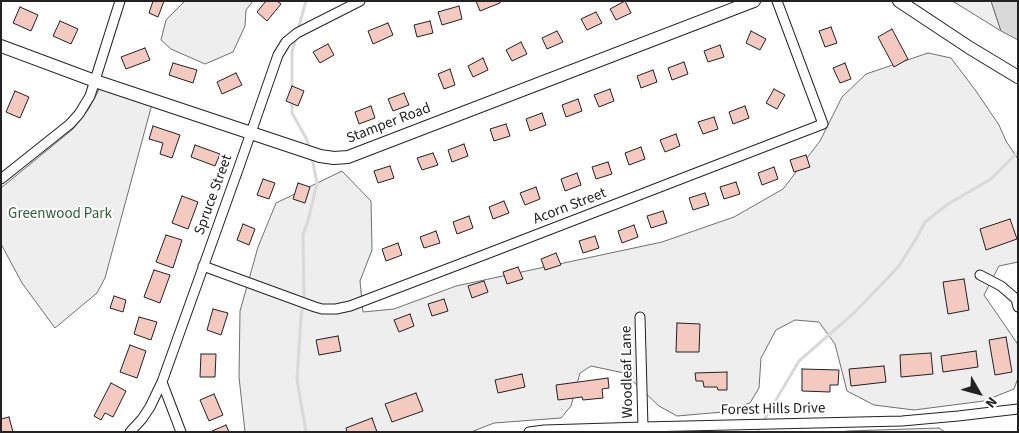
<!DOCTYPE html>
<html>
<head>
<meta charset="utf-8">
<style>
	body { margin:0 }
	#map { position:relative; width:1019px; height:433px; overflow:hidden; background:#fff; font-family:"Source Sans 3",sans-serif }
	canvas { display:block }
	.frame { position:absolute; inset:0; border:2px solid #222; pointer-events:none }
	.north { position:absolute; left:954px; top:368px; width:50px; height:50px; -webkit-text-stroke:4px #fff; paint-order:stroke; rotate:128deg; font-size:14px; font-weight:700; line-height:20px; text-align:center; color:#222 }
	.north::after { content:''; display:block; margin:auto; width:18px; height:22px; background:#222; clip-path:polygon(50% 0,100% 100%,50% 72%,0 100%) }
</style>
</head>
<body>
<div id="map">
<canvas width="1019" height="433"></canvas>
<div class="frame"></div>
<div class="north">N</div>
</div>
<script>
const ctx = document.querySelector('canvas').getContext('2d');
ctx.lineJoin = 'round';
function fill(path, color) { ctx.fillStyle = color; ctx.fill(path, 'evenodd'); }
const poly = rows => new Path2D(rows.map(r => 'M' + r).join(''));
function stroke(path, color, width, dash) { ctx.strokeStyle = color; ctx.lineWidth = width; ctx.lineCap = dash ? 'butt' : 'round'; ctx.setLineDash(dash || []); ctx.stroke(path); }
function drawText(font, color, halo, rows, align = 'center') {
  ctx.font = font + ' "Source Sans 3",sans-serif'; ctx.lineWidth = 4; ctx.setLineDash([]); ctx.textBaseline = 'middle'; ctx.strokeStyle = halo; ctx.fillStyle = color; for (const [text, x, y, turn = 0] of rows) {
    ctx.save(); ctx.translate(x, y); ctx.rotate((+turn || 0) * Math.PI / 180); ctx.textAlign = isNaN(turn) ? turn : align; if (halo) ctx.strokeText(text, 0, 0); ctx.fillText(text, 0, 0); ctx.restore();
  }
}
const green = poly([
	[185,1,253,1,246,10,245,26,233,52,205,64,171,49,161,40,166,20,185,1],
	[952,1,991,1,1001,31,959,5,952,1],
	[928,53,951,58,976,91,999,125,1006,141,1018,159,1018,262,999,266,984,295,1017,343,1018,346,1018,378,1014,389,984,401,914,410,874,405,847,391,835,344,819,322,795,320,776,330,761,358,759,388,750,403,723,412,677,416,659,406,624,373,591,366,580,373,571,406,561,418,494,423,471,432,245,432,239,377,240,311,258,247,276,203,342,171,371,201,372,250,360,281,363,312,394,309,456,286,662,242,734,217,783,189,820,141,842,97,866,74,928,53],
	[100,88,152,104,105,278,97,293,55,328,22,283,1,244,1,188,73,129,88,110,100,88],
	[939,428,945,432,840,432,848,431,939,428]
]);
fill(green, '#eee');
stroke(green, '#6f6f6f', 1);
const water = poly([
	[991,1,1018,1,1018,40,1001,31,991,1]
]);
fill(water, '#d9d9d9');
stroke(water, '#6f6f6f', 1);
stroke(poly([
	[298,30,306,1],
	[292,89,292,52,296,38],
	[292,100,292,113,306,138,310,149],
	[306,432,297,380,301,317,304,298,303,235,308,221,317,183,312,158],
	[757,432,799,361,855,312,899,266,916,239,925,222,948,204,991,179,1018,152]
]), '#d9d9d9', 3);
const building = poly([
	[153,1,164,1,158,17,149,13,153,1],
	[266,1,277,1,281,4,267,21,257,12,266,1],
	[476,1,500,1,500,3,480,11,476,1],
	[625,1,631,13,616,20,610,9,625,1],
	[459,6,462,19,442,25,438,12,459,6],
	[20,7,38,15,31,31,13,23,20,7],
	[596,12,602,23,587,30,581,19,596,12],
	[60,21,78,29,71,44,53,36,60,21],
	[430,21,433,33,417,37,414,25,430,21],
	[388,23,393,35,373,44,368,31,388,23],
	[831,27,837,43,825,47,819,31,831,27],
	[892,29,908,59,894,67,878,37,892,29],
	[557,31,563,42,547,49,542,38,557,31],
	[751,31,766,39,760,50,746,43,751,31],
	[521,42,527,54,512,61,506,50,521,42],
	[328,44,334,55,320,63,313,52,328,44],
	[720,45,724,57,708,62,704,51,720,45],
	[145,48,150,60,126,69,121,57,145,48],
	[483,58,488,70,473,77,468,66,483,58],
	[684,62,688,74,672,80,668,68,684,62],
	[173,63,197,70,193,83,169,75,173,63],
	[845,63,851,79,840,83,833,68,845,63],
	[450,69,455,85,444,89,438,74,450,69],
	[653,70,657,82,641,88,637,76,653,70],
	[236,73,242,85,222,94,217,82,236,73],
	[292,86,304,91,298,106,286,101,292,86],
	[610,89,614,101,599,107,594,95,610,89],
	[774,89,785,95,777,109,766,103,774,89],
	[15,91,29,97,20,118,6,112,15,91],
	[404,93,409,105,393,111,388,99,404,93],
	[578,99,582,111,566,117,562,105,578,99],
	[371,106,375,118,359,124,355,112,371,106],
	[745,106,749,118,733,124,729,112,745,106],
	[542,113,546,125,530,131,526,119,542,113],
	[714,117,718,129,703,134,698,122,714,117],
	[506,124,510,136,494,141,490,129,506,124],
	[153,126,180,135,172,158,160,154,163,143,149,139,153,126],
	[676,134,680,146,665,152,660,140,676,134],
	[464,144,468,156,452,162,448,150,464,144],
	[195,145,220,154,215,166,191,157,195,145],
	[641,147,645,159,629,165,625,153,641,147],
	[433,153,438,165,422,170,417,158,433,153],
	[806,155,810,167,794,172,790,160,806,155],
	[608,162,612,174,596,179,592,167,608,162],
	[390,166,394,178,378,183,374,171,390,166],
	[774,167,778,179,762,185,758,173,774,167],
	[577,173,581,185,565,191,561,179,577,173],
	[263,179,275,183,269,199,257,195,263,179],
	[736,182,740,194,724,199,720,187,736,182],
	[298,183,310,187,305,203,293,199,298,183],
	[536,187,540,199,525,205,520,193,536,187],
	[705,193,709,205,693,210,689,198,705,193],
	[182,196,198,202,188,229,172,223,182,196],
	[504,201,509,213,493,219,489,207,504,201],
	[663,211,667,223,651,228,647,216,663,211],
	[469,216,473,228,457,234,453,222,469,216],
	[1010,219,1017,239,986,250,980,229,1010,219],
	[243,224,255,229,249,245,237,240,243,224],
	[634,225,638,237,622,243,618,231,634,225],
	[436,231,440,243,424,248,420,237,436,231],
	[166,235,182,240,173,268,156,262,166,235],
	[595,236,599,248,583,253,579,241,595,236],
	[398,243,402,255,386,261,382,249,398,243],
	[556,253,561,265,545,270,541,259,556,253],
	[518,267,523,279,507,284,503,272,518,267],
	[154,270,170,275,160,303,144,297,154,270],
	[964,279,969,310,948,314,943,282,964,279],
	[484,281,488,292,472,298,468,286,484,281],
	[114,296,126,300,123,312,110,308,114,296],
	[444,299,448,311,432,316,428,304,444,299],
	[213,309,228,313,221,335,207,330,213,309],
	[410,314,414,326,399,332,394,320,410,314],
	[139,317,157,322,151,340,134,334,139,317],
	[677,323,700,324,699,352,676,352,677,323],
	[338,336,341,351,319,355,316,340,338,336],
	[1006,337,1012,372,995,375,989,340,1006,337],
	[130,345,146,351,137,378,120,372,130,345],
	[976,351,978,367,943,372,941,356,976,351],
	[931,353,933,374,901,377,900,355,931,353],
	[201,354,216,354,215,377,200,377,201,354],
	[884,366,886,382,851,386,849,369,884,366],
	[802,369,839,370,838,385,830,385,830,392,802,391,802,369],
	[727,372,727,390,718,390,717,387,704,387,703,381,696,381,695,373,727,372],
	[522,374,525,387,498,393,495,380,522,374],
	[608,378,609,388,602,389,603,398,583,400,582,397,558,400,556,385,608,378],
	[111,383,126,391,113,417,105,413,101,420,94,416,111,383],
	[416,393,423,411,392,422,385,404,416,393],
	[214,394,223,415,209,421,200,400,214,394],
	[9,417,13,432,1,432,1,419,9,417],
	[372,418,377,432,347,432,346,428,372,418],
	[226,425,229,432,212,432,212,431,226,425]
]);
fill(building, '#f3c9c0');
stroke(building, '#222', 1);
const street = poly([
	[1,179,70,124,79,114,90,96,120,1],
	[203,266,315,307,322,309,336,309,350,306,489,253,823,124,777,1],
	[980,275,1001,286,1016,299,1018,307],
	[640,317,643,427],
	[162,382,181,432],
	[130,432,142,419,150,407,162,382,239,167,278,55,286,42,297,33,360,1],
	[529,432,544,430,643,427,902,421,958,416,1018,409]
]);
const secondary = poly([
	[899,1,970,48,1018,77],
	[1,46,95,81,320,156,334,158,348,157,754,1]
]);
stroke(street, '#222', 11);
stroke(secondary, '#222', 14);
stroke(street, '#fff', 9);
stroke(secondary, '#fff', 12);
drawText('15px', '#222', '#fff', [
	["Stamper Road",389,124,-21],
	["Spruce Street",214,195,-70],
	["Acorn Street",570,207,-21],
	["Woodleaf Lane",628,372,-91],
	["Forest Hills Drive",773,410,-1]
]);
drawText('15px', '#2f5e38', '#fff', [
	["Greenwood Park",60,215]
]);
</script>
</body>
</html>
